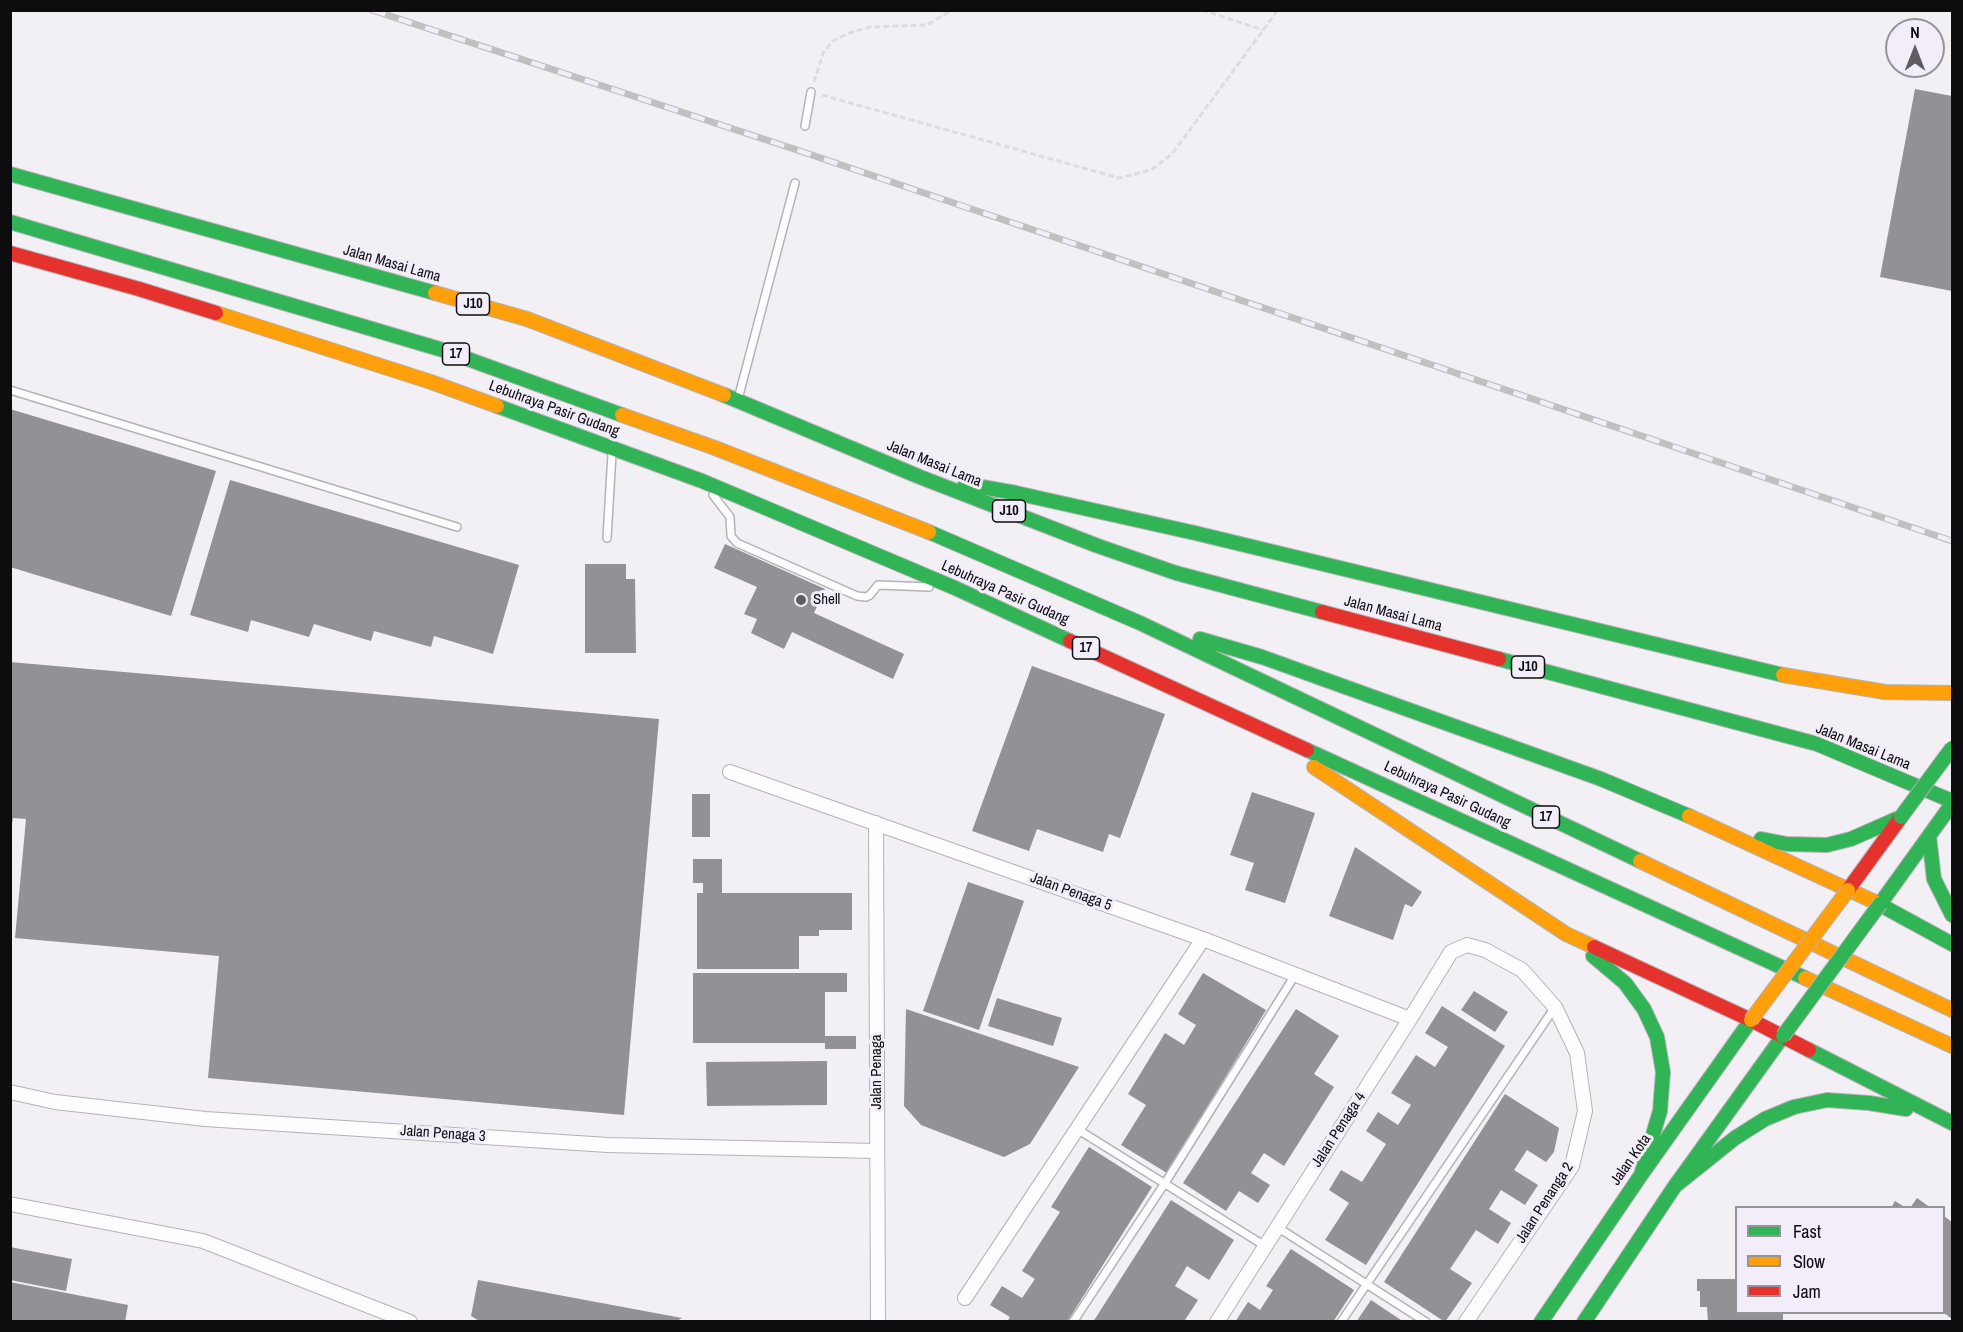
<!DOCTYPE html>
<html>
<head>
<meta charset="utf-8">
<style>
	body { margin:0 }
	#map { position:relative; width:1963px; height:1332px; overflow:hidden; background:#f2f0f5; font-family:"Archivo Narrow",sans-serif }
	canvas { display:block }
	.frame { position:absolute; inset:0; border:12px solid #0d0c0f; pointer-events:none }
	.legend { position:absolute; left:1735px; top:1206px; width:210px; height:108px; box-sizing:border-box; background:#f2edf8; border:2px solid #96939b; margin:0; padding:8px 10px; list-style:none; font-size:18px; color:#0d0c0f }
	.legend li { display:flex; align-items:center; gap:12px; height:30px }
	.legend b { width:30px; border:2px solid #96939b }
	.north { position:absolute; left:1885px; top:18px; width:60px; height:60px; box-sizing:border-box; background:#f2edf8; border:2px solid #96939b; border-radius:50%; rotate:0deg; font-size:16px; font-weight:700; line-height:24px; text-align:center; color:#0d0c0f }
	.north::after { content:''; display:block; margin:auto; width:21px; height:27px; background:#5d5c60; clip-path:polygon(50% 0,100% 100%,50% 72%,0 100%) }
</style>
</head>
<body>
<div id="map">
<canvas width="1963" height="1332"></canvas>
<div class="frame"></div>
<ul class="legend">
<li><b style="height:8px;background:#30b455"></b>Fast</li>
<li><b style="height:8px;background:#ff9f0a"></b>Slow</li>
<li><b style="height:8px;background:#e5322d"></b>Jam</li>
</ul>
<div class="north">N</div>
</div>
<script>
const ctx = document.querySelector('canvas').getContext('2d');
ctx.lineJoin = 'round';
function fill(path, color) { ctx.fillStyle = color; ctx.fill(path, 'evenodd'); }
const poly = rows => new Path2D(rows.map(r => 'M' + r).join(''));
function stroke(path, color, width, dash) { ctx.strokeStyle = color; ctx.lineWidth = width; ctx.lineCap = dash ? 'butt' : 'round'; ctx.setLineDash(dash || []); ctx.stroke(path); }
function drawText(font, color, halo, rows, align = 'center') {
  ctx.font = font + ' "Archivo Narrow",sans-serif'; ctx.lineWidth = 6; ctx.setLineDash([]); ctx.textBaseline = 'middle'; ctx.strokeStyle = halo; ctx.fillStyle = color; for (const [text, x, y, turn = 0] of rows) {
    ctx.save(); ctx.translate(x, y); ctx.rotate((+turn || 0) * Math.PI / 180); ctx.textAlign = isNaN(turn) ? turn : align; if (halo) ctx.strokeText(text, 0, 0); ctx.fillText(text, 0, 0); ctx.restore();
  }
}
fill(poly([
	[1913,24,1931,27,1930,30,1912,30],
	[1915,89,1952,96,1952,291,1880,277],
	[10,409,216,471,171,616,10,567],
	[230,480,519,565,493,654,434,636,431,647,374,631,371,641,314,624,309,637,251,620,248,632,190,615],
	[725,544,825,589,814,613,904,654,893,679,792,632,784,649,751,633,757,619,744,614,757,587,714,568],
	[585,564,626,564,626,579,635,579,636,653,585,653],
	[10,662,659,719,624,1115,208,1078,219,956,15,938,26,819,13,818,12,824,10,824],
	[1032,666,1165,714,1120,838,1109,834,1103,852,1037,829,1029,851,972,831],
	[1252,792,1315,813,1285,903,1245,890,1254,863,1230,855],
	[692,794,710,794,710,837,692,837],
	[1355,847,1422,892,1412,907,1405,904,1393,940,1329,916],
	[693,859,722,859,722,893,852,893,852,930,819,930,819,936,799,936,799,969,697,969,697,893,703,893,703,883,693,883],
	[968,882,1024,901,979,1030,923,1011],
	[693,973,847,973,847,992,825,992,825,1036,856,1036,856,1049,825,1049,825,1043,693,1043],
	[1203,973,1266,1010,1167,1173,1121,1145,1146,1105,1128,1094,1165,1033,1184,1045,1196,1025,1178,1014],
	[1474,991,1508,1012,1495,1032,1461,1010],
	[997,998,1062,1018,1053,1046,988,1026],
	[1442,1006,1505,1046,1366,1265,1325,1240,1349,1203,1329,1190,1341,1170,1362,1182,1386,1144,1366,1131,1378,1112,1398,1125,1411,1105,1391,1093,1416,1055,1435,1067,1448,1047,1425,1033],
	[906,1009,1079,1067,1030,1144,1004,1157,921,1125,904,1106],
	[1296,1009,1339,1036,1314,1074,1334,1087,1284,1166,1264,1153,1251,1173,1270,1185,1258,1203,1239,1191,1226,1211,1183,1183],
	[827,1061,827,1105,707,1106,706,1062],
	[1505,1094,1559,1128,1554,1152,1546,1162,1527,1150,1514,1170,1538,1185,1525,1205,1501,1190,1489,1209,1511,1223,1498,1244,1476,1230,1450,1269,1472,1283,1445,1322,1384,1282],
	[1089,1147,1152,1187,1067,1322,1007,1322,1010,1317,990,1305,1002,1286,1022,1298,1035,1279,1022,1271,1060,1212,1051,1207],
	[1917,1198,1931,1208,1910,1208],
	[1171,1200,1234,1240,1209,1280,1187,1266,1175,1286,1198,1300,1185,1320,1184,1322,1093,1322],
	[1895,1201,1906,1208,1891,1208],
	[1944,1216,1952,1222,1952,1319,1944,1313],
	[10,1247,72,1259,66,1291,10,1280],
	[1291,1249,1354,1290,1333,1322,1235,1322,1248,1302,1260,1310,1273,1290,1266,1286],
	[1697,1279,1736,1279,1736,1312,1783,1312,1783,1322,1708,1322,1707,1307,1700,1307,1700,1291,1697,1291],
	[478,1280,682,1318,675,1322,481,1322,471,1316],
	[10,1282,128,1305,125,1322,10,1322],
	[1371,1300,1404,1322,1356,1322]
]), '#929195');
const lane = poly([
	[805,126,811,92],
	[10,390,457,527],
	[738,399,795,183],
	[713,495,730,517,731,536,737,543,857,596,866,597,870,595,878,585,929,587],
	[607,538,612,454],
	[1077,1129,1265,1246],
	[1277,1227,1426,1322],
	[1073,1322,1165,1183,1295,975],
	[1341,1322,1555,1007]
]);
const street = poly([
	[730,772,1203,939,1410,1019],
	[876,823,878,1322],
	[10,1092,55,1102,205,1119,608,1145,877,1151],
	[10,1204,203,1241,410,1322],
	[965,1298,1203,939],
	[1217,1322,1410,1019,1451,952,1467,945,1485,950,1522,970,1555,1007,1577,1053,1585,1111,1572,1166,1466,1322]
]);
const fast = poly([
	[10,174,435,293],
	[10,222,443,350,622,415],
	[724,395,920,477,1098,546,1176,573,1322,612],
	[497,406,702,481,955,588,1070,641],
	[965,484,1016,493,1195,533,1783,675],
	[929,532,1140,623,1640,861],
	[1200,639,1262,657,1601,779,1689,816],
	[1499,659,1817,744,1952,801],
	[1307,750,1805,978],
	[1929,836,1934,879,1952,915],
	[1761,839,1787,844,1827,845,1851,839,1901,817],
	[1875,902,1952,944],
	[1880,904,1952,804],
	[1593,956,1625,983,1644,1009,1657,1037,1663,1072,1660,1111,1641,1175],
	[1809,1050,1952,1123],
	[1675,1186,1735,1138,1765,1119,1794,1107,1827,1100,1869,1103,1906,1109],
	[1541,1322,1641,1175,1751,1020],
	[1584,1322,1675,1186,1783,1036]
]);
const slow = poly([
	[435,293,527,319,724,395],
	[216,313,431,382,497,406],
	[622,415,715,448,929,532],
	[1783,675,1885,692,1952,693],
	[1314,767,1566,934,1594,947],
	[1689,816,1875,902],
	[1640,861,1952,1010],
	[1805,978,1952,1046]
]);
const jam = poly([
	[10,253,139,289,216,313],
	[1322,612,1499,659],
	[1070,641,1307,750],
	[1848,890,1901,817],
	[1594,947,1751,1020,1809,1050]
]);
stroke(lane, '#b4b2b7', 10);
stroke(street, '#b4b2b7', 16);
stroke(fast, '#b4b2b7', 16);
stroke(slow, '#b4b2b7', 16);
stroke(jam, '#b4b2b7', 16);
stroke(poly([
	[1202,10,1263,30],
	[814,82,823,53,833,41,849,33,870,27,927,25,952,10],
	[822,95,1119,178,1151,170,1172,154,1278,10]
]), '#dddcde', 3, [6, 3]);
stroke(lane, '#fdfdfe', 7);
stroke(street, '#fdfdfe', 14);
stroke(fast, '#30b455', 14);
stroke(slow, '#ff9f0a', 14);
stroke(jam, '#e5322d', 14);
const rail = poly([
	[372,10,806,153,1952,541]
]);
stroke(rail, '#c1c0c1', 7);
stroke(rail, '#f2edf8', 4.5, [14]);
const fastBridge = poly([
	[1901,817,1952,748],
	[1783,1036,1880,904]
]);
const slowBridge = poly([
	[1751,1020,1848,890]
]);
stroke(fastBridge, '#b4b2b7', 16, []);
stroke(slowBridge, '#b4b2b7', 16, []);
stroke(fastBridge, '#30b455', 14);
stroke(slowBridge, '#ff9f0a', 14);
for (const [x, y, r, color] of [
	[801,600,6,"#5d5c60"]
]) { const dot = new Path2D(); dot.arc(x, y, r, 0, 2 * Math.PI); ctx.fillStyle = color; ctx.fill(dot); stroke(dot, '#f2edf8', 2); }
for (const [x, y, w] of [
	[473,304,33],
	[456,354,27],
	[1009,511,33],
	[1086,648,27],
	[1528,667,33],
	[1546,817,27]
]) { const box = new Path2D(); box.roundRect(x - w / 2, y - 11, w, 22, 4.5); ctx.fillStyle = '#f2edf8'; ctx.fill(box); stroke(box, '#0d0c0f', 1.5); }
drawText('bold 14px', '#0d0c0f', null, [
	["J10",473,304],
	["17",456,354],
	["J10",1009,511],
	["17",1086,648],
	["J10",1528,667],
	["17",1546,817]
]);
drawText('15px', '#0d0c0f', '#f2edf8', [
	["Jalan Masai Lama",392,264,16],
	["Lebuhraya Pasir Gudang",554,409,20],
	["Jalan Masai Lama",934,464,22],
	["Lebuhraya Pasir Gudang",1005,593,24],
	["Jalan Masai Lama",1393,614,15],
	["Jalan Masai Lama",1863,747,22],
	["Lebuhraya Pasir Gudang",1447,795,25],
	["Jalan Penaga 5",1071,892,20],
	["Jalan Penaga",877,1072,-90],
	["Jalan Penaga 4",1339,1130,-57],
	["Jalan Penaga 3",443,1134,4],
	["Jalan Kota",1631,1160,-55],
	["Jalan Penanga 2",1545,1203,-57]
]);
drawText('15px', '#0d0c0f', '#f2edf8', [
	["Shell",813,600]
], 'left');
</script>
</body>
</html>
